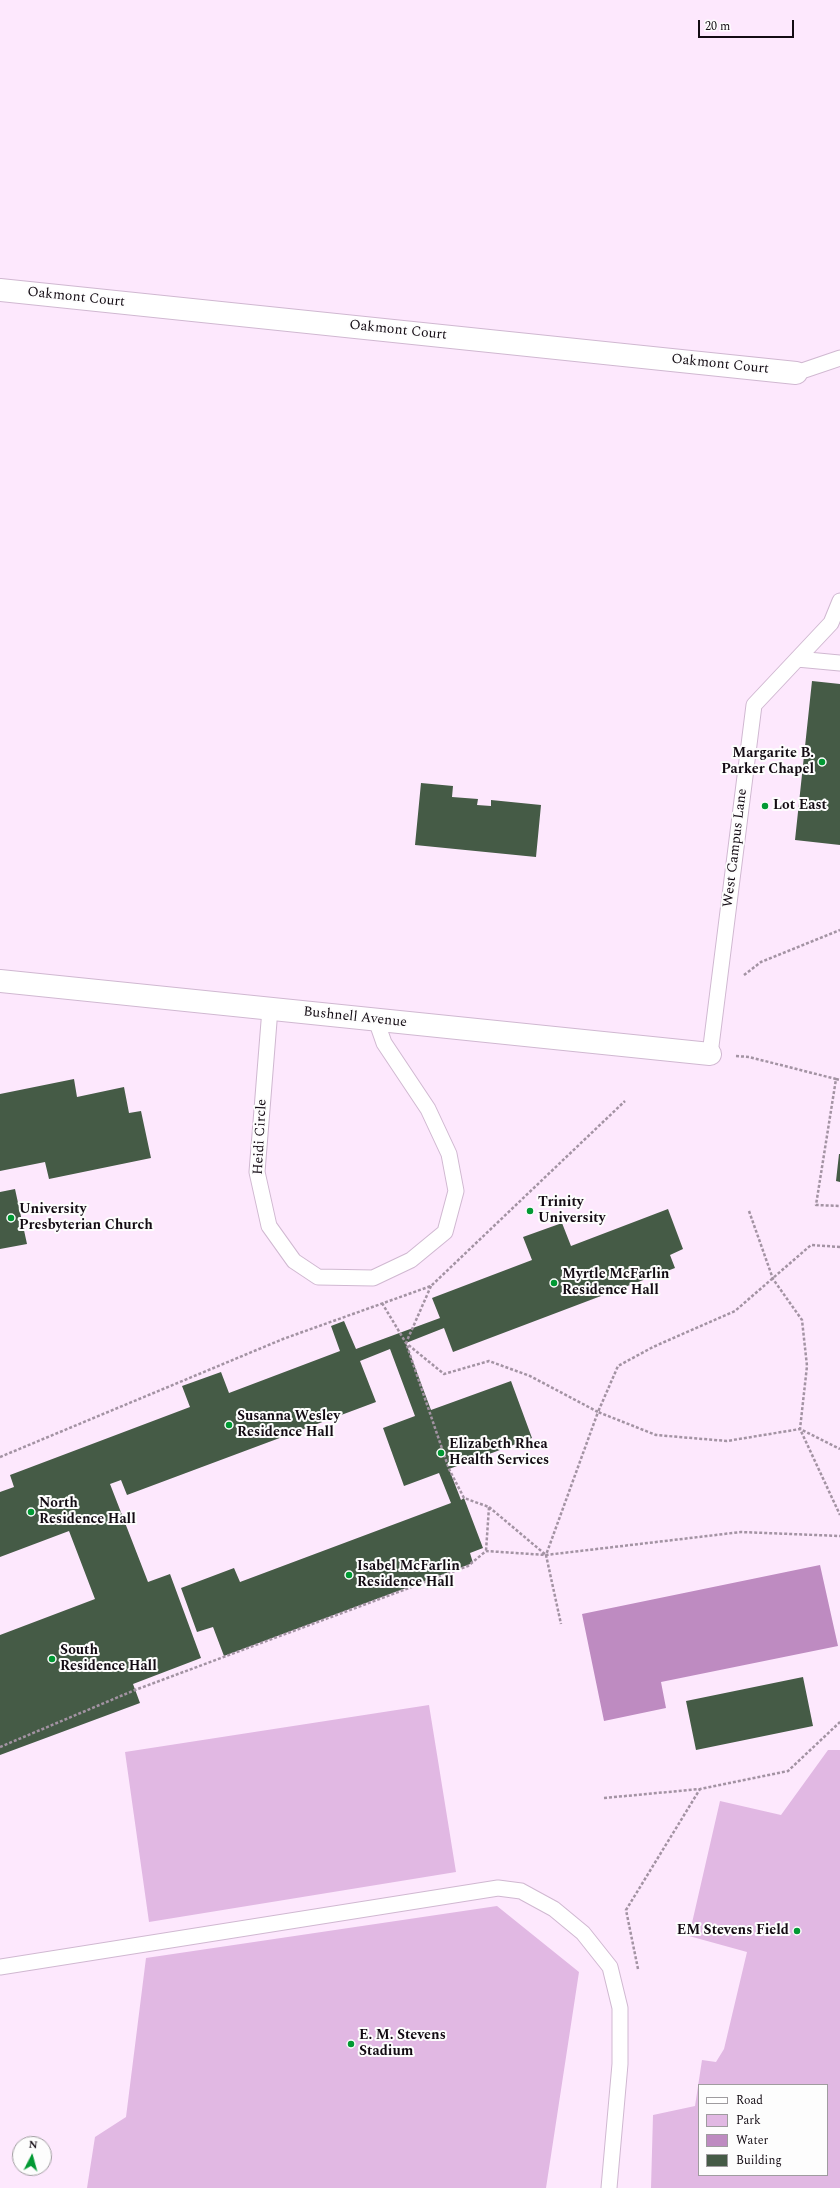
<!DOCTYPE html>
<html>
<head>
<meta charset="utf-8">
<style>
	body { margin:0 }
	#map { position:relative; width:840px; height:2188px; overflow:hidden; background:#fde8fd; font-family:Spectral,serif }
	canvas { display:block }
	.legend { position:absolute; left:698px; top:2084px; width:130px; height:92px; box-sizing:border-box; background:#fdfdfd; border:1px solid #9f9c9f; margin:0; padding:5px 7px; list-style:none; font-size:12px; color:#130b13 }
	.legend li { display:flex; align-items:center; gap:8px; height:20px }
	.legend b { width:20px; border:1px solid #9f9c9f }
	.north { position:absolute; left:12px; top:2136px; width:40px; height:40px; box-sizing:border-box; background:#fdfdfd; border:1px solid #9f9c9f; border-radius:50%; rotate:6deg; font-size:11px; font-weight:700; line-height:16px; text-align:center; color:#130b13 }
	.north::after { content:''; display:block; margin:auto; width:14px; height:18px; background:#019933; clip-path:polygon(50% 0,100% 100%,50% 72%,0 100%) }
	.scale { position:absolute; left:698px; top:20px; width:96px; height:18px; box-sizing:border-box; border:2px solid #130b13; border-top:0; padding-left:5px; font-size:12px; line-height:14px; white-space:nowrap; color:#130b13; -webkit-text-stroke:3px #fdfdfd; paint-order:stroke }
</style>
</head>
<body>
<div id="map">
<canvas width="840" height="2188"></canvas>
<ul class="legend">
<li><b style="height:5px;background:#fff"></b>Road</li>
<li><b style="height:11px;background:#e1b8e3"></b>Park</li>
<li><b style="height:11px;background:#be8bc1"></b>Water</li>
<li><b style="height:11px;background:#455b46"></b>Building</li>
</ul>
<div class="north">N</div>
<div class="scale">20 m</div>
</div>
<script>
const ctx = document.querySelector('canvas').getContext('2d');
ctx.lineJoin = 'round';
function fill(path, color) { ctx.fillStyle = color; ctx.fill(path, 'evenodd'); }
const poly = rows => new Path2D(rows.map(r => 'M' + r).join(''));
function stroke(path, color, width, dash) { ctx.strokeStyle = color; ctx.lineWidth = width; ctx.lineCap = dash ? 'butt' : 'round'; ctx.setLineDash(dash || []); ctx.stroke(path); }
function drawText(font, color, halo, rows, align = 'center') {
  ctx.font = font + ' Spectral,serif'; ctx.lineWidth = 4; ctx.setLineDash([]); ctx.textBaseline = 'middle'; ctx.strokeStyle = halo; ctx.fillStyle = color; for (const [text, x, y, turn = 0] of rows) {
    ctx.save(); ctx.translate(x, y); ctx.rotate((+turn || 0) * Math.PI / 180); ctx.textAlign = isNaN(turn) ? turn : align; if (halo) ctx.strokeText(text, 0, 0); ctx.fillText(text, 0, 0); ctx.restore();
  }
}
fill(poly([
	[429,1705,456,1872,149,1922,125,1752],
	[828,1750,840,1750,840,2188,651,2188,653,2115,695,2106,702,2060,716,2062,724,2049,747,1952,689,1936,720,1801,781,1815],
	[699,2085,827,2085,827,2175,699,2175],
	[497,1906,579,1972,546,2188,87,2188,95,2137,126,2117,146,1958]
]), '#e1b8e3');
fill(poly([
	[820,1565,838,1646,661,1682,666,1708,604,1721,582,1614]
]), '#be8bc1');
fill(poly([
	[812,681,840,684,840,845,795,840],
	[421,783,453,786,452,797,478,799,477,805,491,806,491,800,541,805,536,857,415,845],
	[74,1079,77,1097,124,1087,129,1113,141,1111,151,1158,49,1179,45,1162,0,1171,0,1094],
	[839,1154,840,1154,840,1182,836,1181],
	[15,1189,27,1244,0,1249,0,1192],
	[668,1209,683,1249,670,1255,675,1268,453,1352,444,1328,406,1343,431,1410,511,1381,532,1438,449,1469,461,1500,464,1498,483,1548,470,1553,473,1563,224,1656,213,1627,197,1632,181,1588,234,1568,240,1582,451,1503,439,1473,404,1486,383,1428,415,1416,390,1349,360,1361,376,1402,127,1495,121,1480,110,1484,148,1582,170,1574,201,1658,133,1684,140,1703,0,1755,0,1635,95,1599,69,1531,0,1557,0,1492,14,1487,10,1475,190,1407,182,1386,221,1372,229,1393,340,1351,331,1326,344,1321,356,1349,440,1318,432,1298,532,1260,523,1237,562,1223,571,1246],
	[803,1677,813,1726,696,1750,686,1701]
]), '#455b46');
const service = poly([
	[796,373,840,358],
	[797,659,840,663],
	[270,1009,257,1172,269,1226,294,1261,318,1277,373,1278,411,1260,445,1232,456,1191,449,1154,428,1109,384,1043,376,1020],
	[710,1054,754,705,831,623,840,601],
	[0,1967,498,1888,521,1891,554,1909,583,1933,610,1967,620,2008,620,2064,609,2188]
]);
const minor = poly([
	[0,290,796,373],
	[0,981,710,1054]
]);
stroke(service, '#d0b8d1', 17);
stroke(minor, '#d0b8d1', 24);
stroke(poly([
	[744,975,761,962,840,930],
	[736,1056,749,1057,836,1079,816,1205,840,1206],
	[836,1079,840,1080],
	[749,1211,773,1279,802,1320,807,1366,800,1429,840,1515],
	[840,1247,811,1245,735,1311,653,1347,618,1366,598,1412,656,1435,727,1441,800,1429,840,1449],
	[431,1286,406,1343,449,1469,464,1498,489,1507,486,1551],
	[382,1303,406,1343,444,1374,489,1361,530,1376,598,1412,546,1555,561,1624],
	[0,1457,283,1339,431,1286,625,1101],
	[489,1507,546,1555],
	[0,1747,135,1690,468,1566,486,1551,546,1555,741,1532,840,1536],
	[604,1798,700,1789,788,1771,840,1722],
	[638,1969,626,1910,700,1789]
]), '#a393a3', 2.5, [3, 2]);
stroke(service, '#fff', 15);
stroke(minor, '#fff', 22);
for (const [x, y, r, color] of [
	[822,762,4,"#019933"],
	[765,806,4,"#019933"],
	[530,1211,4,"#019933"],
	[11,1218,4,"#019933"],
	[554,1283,4,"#019933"],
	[229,1425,4,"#019933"],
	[441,1453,4,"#019933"],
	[31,1512,4,"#019933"],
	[349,1575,4,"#019933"],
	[52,1659,4,"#019933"],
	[797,1931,4,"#019933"],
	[351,2044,4,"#019933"]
]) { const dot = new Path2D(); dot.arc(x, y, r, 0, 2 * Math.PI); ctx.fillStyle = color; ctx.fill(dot); stroke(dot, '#fdfdfd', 1.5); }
drawText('14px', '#130b13', '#fdfdfd', [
	["Oakmont Court",76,298,6],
	["Oakmont Court",398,331,6],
	["Oakmont Court",720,365,6],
	["West Campus Lane",736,848,-83],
	["Bushnell Avenue",355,1018,6],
	["Heidi Circle",261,1137,-87]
]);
drawText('bold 14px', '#130b13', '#fdfdfd', [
	["Margarite B.",814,754,"right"],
	["Parker Chapel",814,770,"right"],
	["Lot East",773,806],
	["Trinity",538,1203],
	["University",538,1219],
	["University",19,1210],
	["Presbyterian Church",19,1226],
	["Myrtle McFarlin",562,1275],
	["Residence Hall",562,1291],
	["Susanna Wesley",237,1417],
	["Residence Hall",237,1433],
	["Elizabeth Rhea",449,1445],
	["Health Services",449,1461],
	["North",39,1504],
	["Residence Hall",39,1520],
	["Isabel McFarlin",357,1567],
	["Residence Hall",357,1583],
	["South",60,1651],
	["Residence Hall",60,1667],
	["EM Stevens Field",789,1931,"right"],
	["E. M. Stevens",359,2036],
	["Stadium",359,2052]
], 'left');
</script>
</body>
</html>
